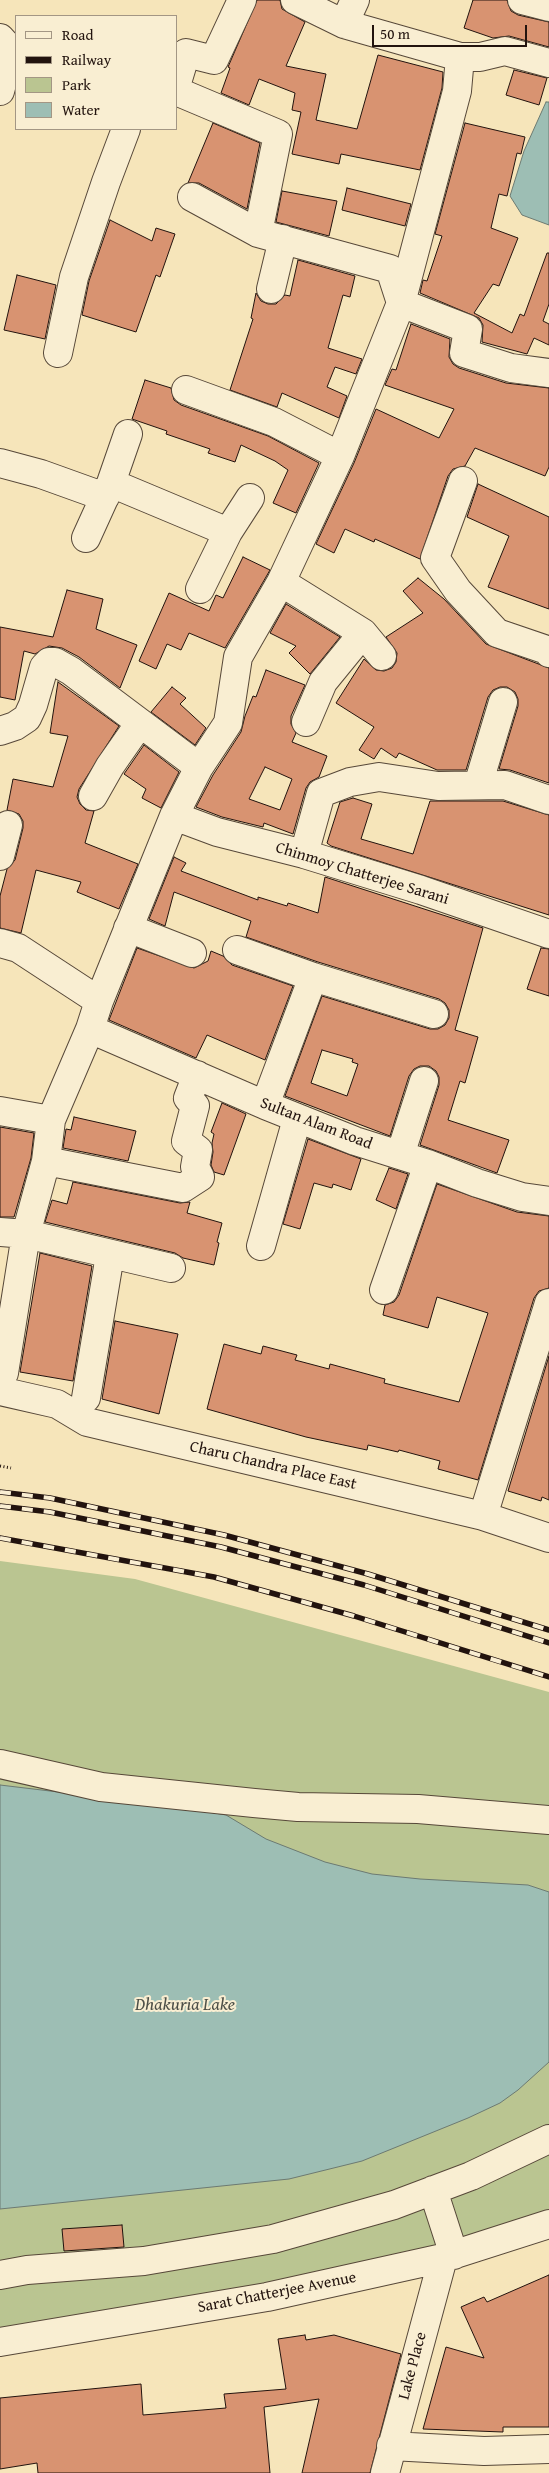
<!DOCTYPE html>
<html>
<head>
<meta charset="utf-8">
<style>
	body { margin:0 }
	#map { position:relative; width:549px; height:2473px; overflow:hidden; background:#f6e5ba; font-family:"Gentium Book Plus",serif }
	canvas { display:block }
	.legend { position:absolute; left:15px; top:15px; width:162px; height:115px; box-sizing:border-box; background:#f9eed2; border:1px solid #a39684; margin:0; padding:6px 9px; list-style:none; font-size:15px; color:#22130e }
	.legend li { display:flex; align-items:center; gap:10px; height:25px }
	.legend b { width:25px; border:1px solid #a39684 }
	.scale { position:absolute; left:372px; top:25px; width:155px; height:22px; box-sizing:border-box; border:2px solid #22130e; border-top:0; padding-left:6px; font-size:15px; line-height:18px; white-space:nowrap; color:#22130e; -webkit-text-stroke:4px #f9eed2; paint-order:stroke }
</style>
</head>
<body>
<div id="map">
<canvas width="549" height="2473"></canvas>
<ul class="legend">
<li><b style="height:6px;background:#f9eed2"></b>Road</li>
<li><b style="height:6px;background:#22130e"></b>Railway</li>
<li><b style="height:14px;background:#bac591"></b>Park</li>
<li><b style="height:14px;background:#9dbeb4"></b>Water</li>
</ul>
<div class="scale">50 m</div>
</div>
<script>
const ctx = document.querySelector('canvas').getContext('2d');
ctx.lineJoin = 'round';
function fill(path, color) { ctx.fillStyle = color; ctx.fill(path, 'evenodd'); }
const poly = rows => new Path2D(rows.map(r => 'M' + r).join(''));
function stroke(path, color, width, dash) { ctx.strokeStyle = color; ctx.lineWidth = width; ctx.lineCap = dash ? 'butt' : 'round'; ctx.setLineDash(dash || []); ctx.stroke(path); }
function drawText(font, color, halo, rows, align = 'center') {
  ctx.font = font + ' "Gentium Book Plus",serif'; ctx.lineWidth = 4; ctx.setLineDash([]); ctx.textBaseline = 'middle'; ctx.strokeStyle = halo; ctx.fillStyle = color; for (const [text, x, y, turn = 0] of rows) {
    ctx.save(); ctx.translate(x, y); ctx.rotate((+turn || 0) * Math.PI / 180); ctx.textAlign = isNaN(turn) ? turn : align; if (halo) ctx.strokeText(text, 0, 0); ctx.fillText(text, 0, 0); ctx.restore();
  }
}
fill(poly([
	[0,1561,135,1579,549,1692,549,2215,454,2254,0,2331]
]), '#bac591');
const water = poly([
	[546,102,549,102,549,225,522,215,510,196,524,151,546,102],
	[0,1785,175,1806,226,1815,266,1839,325,1862,372,1874,420,1879,528,1885,549,1892,549,2062,518,2090,500,2103,468,2118,362,2161,289,2179,0,2209,0,1785]
]);
fill(water, '#9dbeb4');
stroke(water, '#6c7a72', 1);
const building = poly([
	[257,0,280,0,282,9,305,22,286,66,326,74,316,120,357,129,378,55,443,72,442,88,420,170,341,154,339,164,292,154,301,112,292,110,295,93,259,79,249,105,221,93,230,68,228,67,257,0],
	[473,0,507,0,511,11,518,15,549,22,549,47,509,36,493,38,464,28,473,0],
	[514,70,547,78,539,105,506,95,514,70],
	[213,123,260,143,247,209,199,183,188,183,213,123],
	[465,123,525,137,521,154,517,153,507,196,499,194,491,228,518,238,499,286,493,284,474,313,512,333,520,314,524,316,547,253,549,253,549,304,543,321,549,324,549,345,534,338,527,354,482,342,483,325,479,318,420,293,423,280,427,281,442,236,435,234,465,123],
	[347,188,411,204,405,226,342,210,347,188],
	[282,191,337,201,329,236,276,222,282,191],
	[110,220,152,241,156,228,175,234,160,277,156,275,136,332,82,315,89,281,110,220],
	[298,260,355,276,350,297,343,295,328,348,362,359,356,374,335,367,327,387,347,396,339,418,282,393,277,407,230,390,253,319,251,318,256,293,261,301,268,304,276,304,285,295,290,296,298,260],
	[17,275,56,285,45,339,4,330,17,275],
	[411,324,450,339,449,357,453,364,459,368,506,383,549,388,549,467,545,476,475,448,465,466,453,469,448,476,420,559,375,539,374,542,345,529,334,553,316,544,354,463,376,409,439,438,454,409,385,385,392,369,396,370,411,324],
	[145,380,171,388,174,400,181,405,268,436,319,463,296,513,273,503,288,470,275,461,241,445,235,462,208,453,210,449,166,434,167,431,132,419,145,380],
	[478,484,549,517,549,609,488,587,509,536,467,517,478,484],
	[243,557,270,570,225,648,189,633,181,650,167,644,156,669,139,661,169,593,209,611,216,595,223,598,243,557],
	[418,578,444,599,486,644,549,668,549,783,510,770,499,769,518,706,518,699,515,692,507,687,500,687,493,690,488,697,466,770,437,770,399,753,396,758,381,748,374,759,359,750,374,727,336,703,364,659,376,670,384,671,392,668,396,662,397,653,386,637,423,613,403,591,418,578],
	[67,590,103,599,96,629,137,645,120,688,79,657,62,648,49,646,35,654,24,651,15,700,0,697,0,627,53,637,67,590],
	[286,604,340,637,310,674,289,653,296,646,270,633,286,604],
	[266,670,305,685,291,716,291,724,296,733,292,742,327,756,319,777,310,782,306,788,293,834,264,823,263,827,222,817,196,807,213,775,241,732,245,716,253,696,256,697,266,670],
	[265,767,292,779,280,810,249,799,265,767],
	[58,682,119,726,79,789,77,797,80,804,86,810,94,811,85,843,138,864,119,909,77,892,81,882,36,870,21,933,0,928,0,896,7,869,15,860,23,828,23,821,19,814,7,810,13,779,53,787,68,736,50,733,58,682],
	[172,687,186,698,180,704,206,728,195,745,151,712,172,687],
	[144,745,179,772,161,808,142,798,146,789,124,774,144,745],
	[353,798,372,804,361,839,413,854,430,801,503,801,549,815,549,915,331,846,327,843,340,802,353,798],
	[174,857,186,863,181,871,258,900,258,897,287,906,288,903,318,913,325,877,483,928,455,1030,478,1037,465,1083,460,1081,448,1120,509,1140,497,1173,420,1145,439,1085,439,1077,436,1071,429,1066,420,1066,414,1069,409,1076,390,1136,285,1096,322,996,430,1029,438,1029,445,1025,449,1018,449,1010,445,1003,439,999,318,962,246,937,251,921,174,892,165,926,149,919,174,857],
	[322,1050,353,1059,352,1062,358,1064,347,1096,311,1083,322,1050],
	[137,948,194,968,208,961,211,951,223,956,232,965,293,986,265,1060,207,1035,196,1058,109,1020,137,948],
	[541,948,549,949,549,996,527,989,541,948],
	[222,1103,246,1114,224,1175,214,1172,211,1165,213,1152,212,1143,214,1134,211,1132,222,1103],
	[74,1117,136,1131,128,1161,63,1148,66,1129,71,1130,74,1117],
	[0,1127,34,1133,31,1158,14,1217,0,1217,0,1127],
	[308,1139,361,1159,351,1190,333,1184,332,1188,314,1183,300,1229,283,1224,308,1139],
	[389,1168,408,1174,396,1209,376,1200,389,1168],
	[73,1182,180,1203,190,1202,187,1213,222,1223,217,1242,219,1243,214,1265,183,1258,175,1253,45,1222,52,1200,67,1204,73,1182],
	[437,1184,517,1212,549,1216,549,1288,539,1291,534,1298,478,1480,438,1469,440,1461,399,1450,398,1452,368,1445,367,1450,306,1437,207,1409,224,1344,261,1354,263,1346,297,1355,295,1360,329,1369,330,1364,385,1379,384,1383,459,1402,488,1313,437,1297,428,1328,383,1315,385,1305,394,1302,399,1295,437,1184],
	[40,1253,92,1266,73,1381,20,1372,40,1253],
	[115,1321,178,1334,159,1414,102,1399,115,1321],
	[549,1356,549,1500,542,1497,541,1501,508,1491,549,1356],
	[122,2225,124,2247,64,2251,62,2229,122,2225],
	[549,2275,549,2427,503,2427,503,2432,423,2429,446,2347,484,2358,461,2307,484,2297,487,2302,549,2275],
	[305,2335,306,2340,334,2335,401,2354,370,2473,302,2473,319,2399,264,2407,270,2473,38,2473,37,2463,0,2469,0,2398,141,2384,143,2415,226,2408,224,2394,286,2389,278,2339,305,2335]
]);
fill(building, '#d89371');
stroke(building, '#22130e', 1);
const minor = poly([
	[522,0,549,7],
	[344,24,355,0],
	[0,38,11,50,0,91],
	[460,57,480,57,505,51,549,63],
	[176,86,186,53,214,60,242,0],
	[176,91,278,134,258,233],
	[192,197,258,233,390,269,401,303],
	[271,289,283,239],
	[401,303,468,329,464,353,511,368,549,373],
	[58,353,74,277,106,182,126,129],
	[186,390,274,422,340,456],
	[0,463,41,474,105,497],
	[463,481,435,558,458,591,497,633,547,650,549,653],
	[111,483,228,532],
	[86,538,111,483,128,434],
	[281,582,363,633,382,656],
	[200,589,228,532,250,498],
	[306,722,323,682,363,633],
	[0,731,15,726,27,718,33,705,44,667,49,662,55,662,71,671,199,767],
	[478,785,503,702],
	[93,796,110,766,140,723],
	[174,816,217,832,304,854,421,890,549,934],
	[304,854,321,793,350,782,379,777,438,786,505,785,549,800],
	[0,856,8,825],
	[128,928,192,953],
	[0,943,18,948,99,1001],
	[237,950,313,977,434,1014],
	[90,1029,265,1105,355,1141,428,1164,477,1183,522,1197,549,1201],
	[265,1105,313,977],
	[0,1111,51,1120,90,1029,99,1001,174,816,199,767,228,723,238,657,281,582,340,456,401,303,457,91,460,57,344,24,295,0],
	[398,1154,403,1146,424,1081],
	[46,1161,183,1188,200,1177,195,1167,198,1150,186,1141,195,1106,188,1098,197,1075],
	[0,1232,26,1234,171,1268],
	[261,1246,297,1119],
	[384,1290,428,1164],
	[4,1373,26,1234,46,1161,51,1120],
	[0,1391,57,1404,87,1422,483,1516,549,1538],
	[86,1398,110,1255],
	[483,1516,549,1303],
	[0,1764,101,1787,254,1803,298,1807,418,1809,549,1820],
	[433,2190,454,2255],
	[0,2275,27,2270,144,2261,273,2239,394,2205,471,2176,549,2139],
	[0,2342,267,2297,443,2258,549,2224],
	[391,2446,484,2451,549,2449],
	[385,2473,443,2258]
]);
stroke(minor, '#574839', 30);
stroke(poly([
	[0,1466,11,1468]
]), '#22130e', 3, [1, 2.5]);
stroke(minor, '#f9eed2', 28);
const rail = poly([
	[0,1492,50,1498,224,1535,368,1574,549,1630],
	[0,1506,50,1512,221,1547,364,1585,549,1643],
	[0,1538,214,1577,354,1616,549,1677]
]);
stroke(rail, '#22130e', 5.5);
stroke(rail, '#f9eed2', 4, [11]);
drawText('16px', '#22130e', '#f9eed2', [
	["Chinmoy Chatterjee Sarani",362,874,17],
	["Sultan Alam Road",316,1124,21],
	["Charu Chandra Place East",273,1466,13],
	["Sarat Chatterjee Avenue",277,2293,-11],
	["Lake Place",413,2366,-75]
]);
drawText('italic 18px', '#4d4f48', '#f9eed2', [
	["Dhakuria Lake",185,2005]
]);
</script>
</body>
</html>
